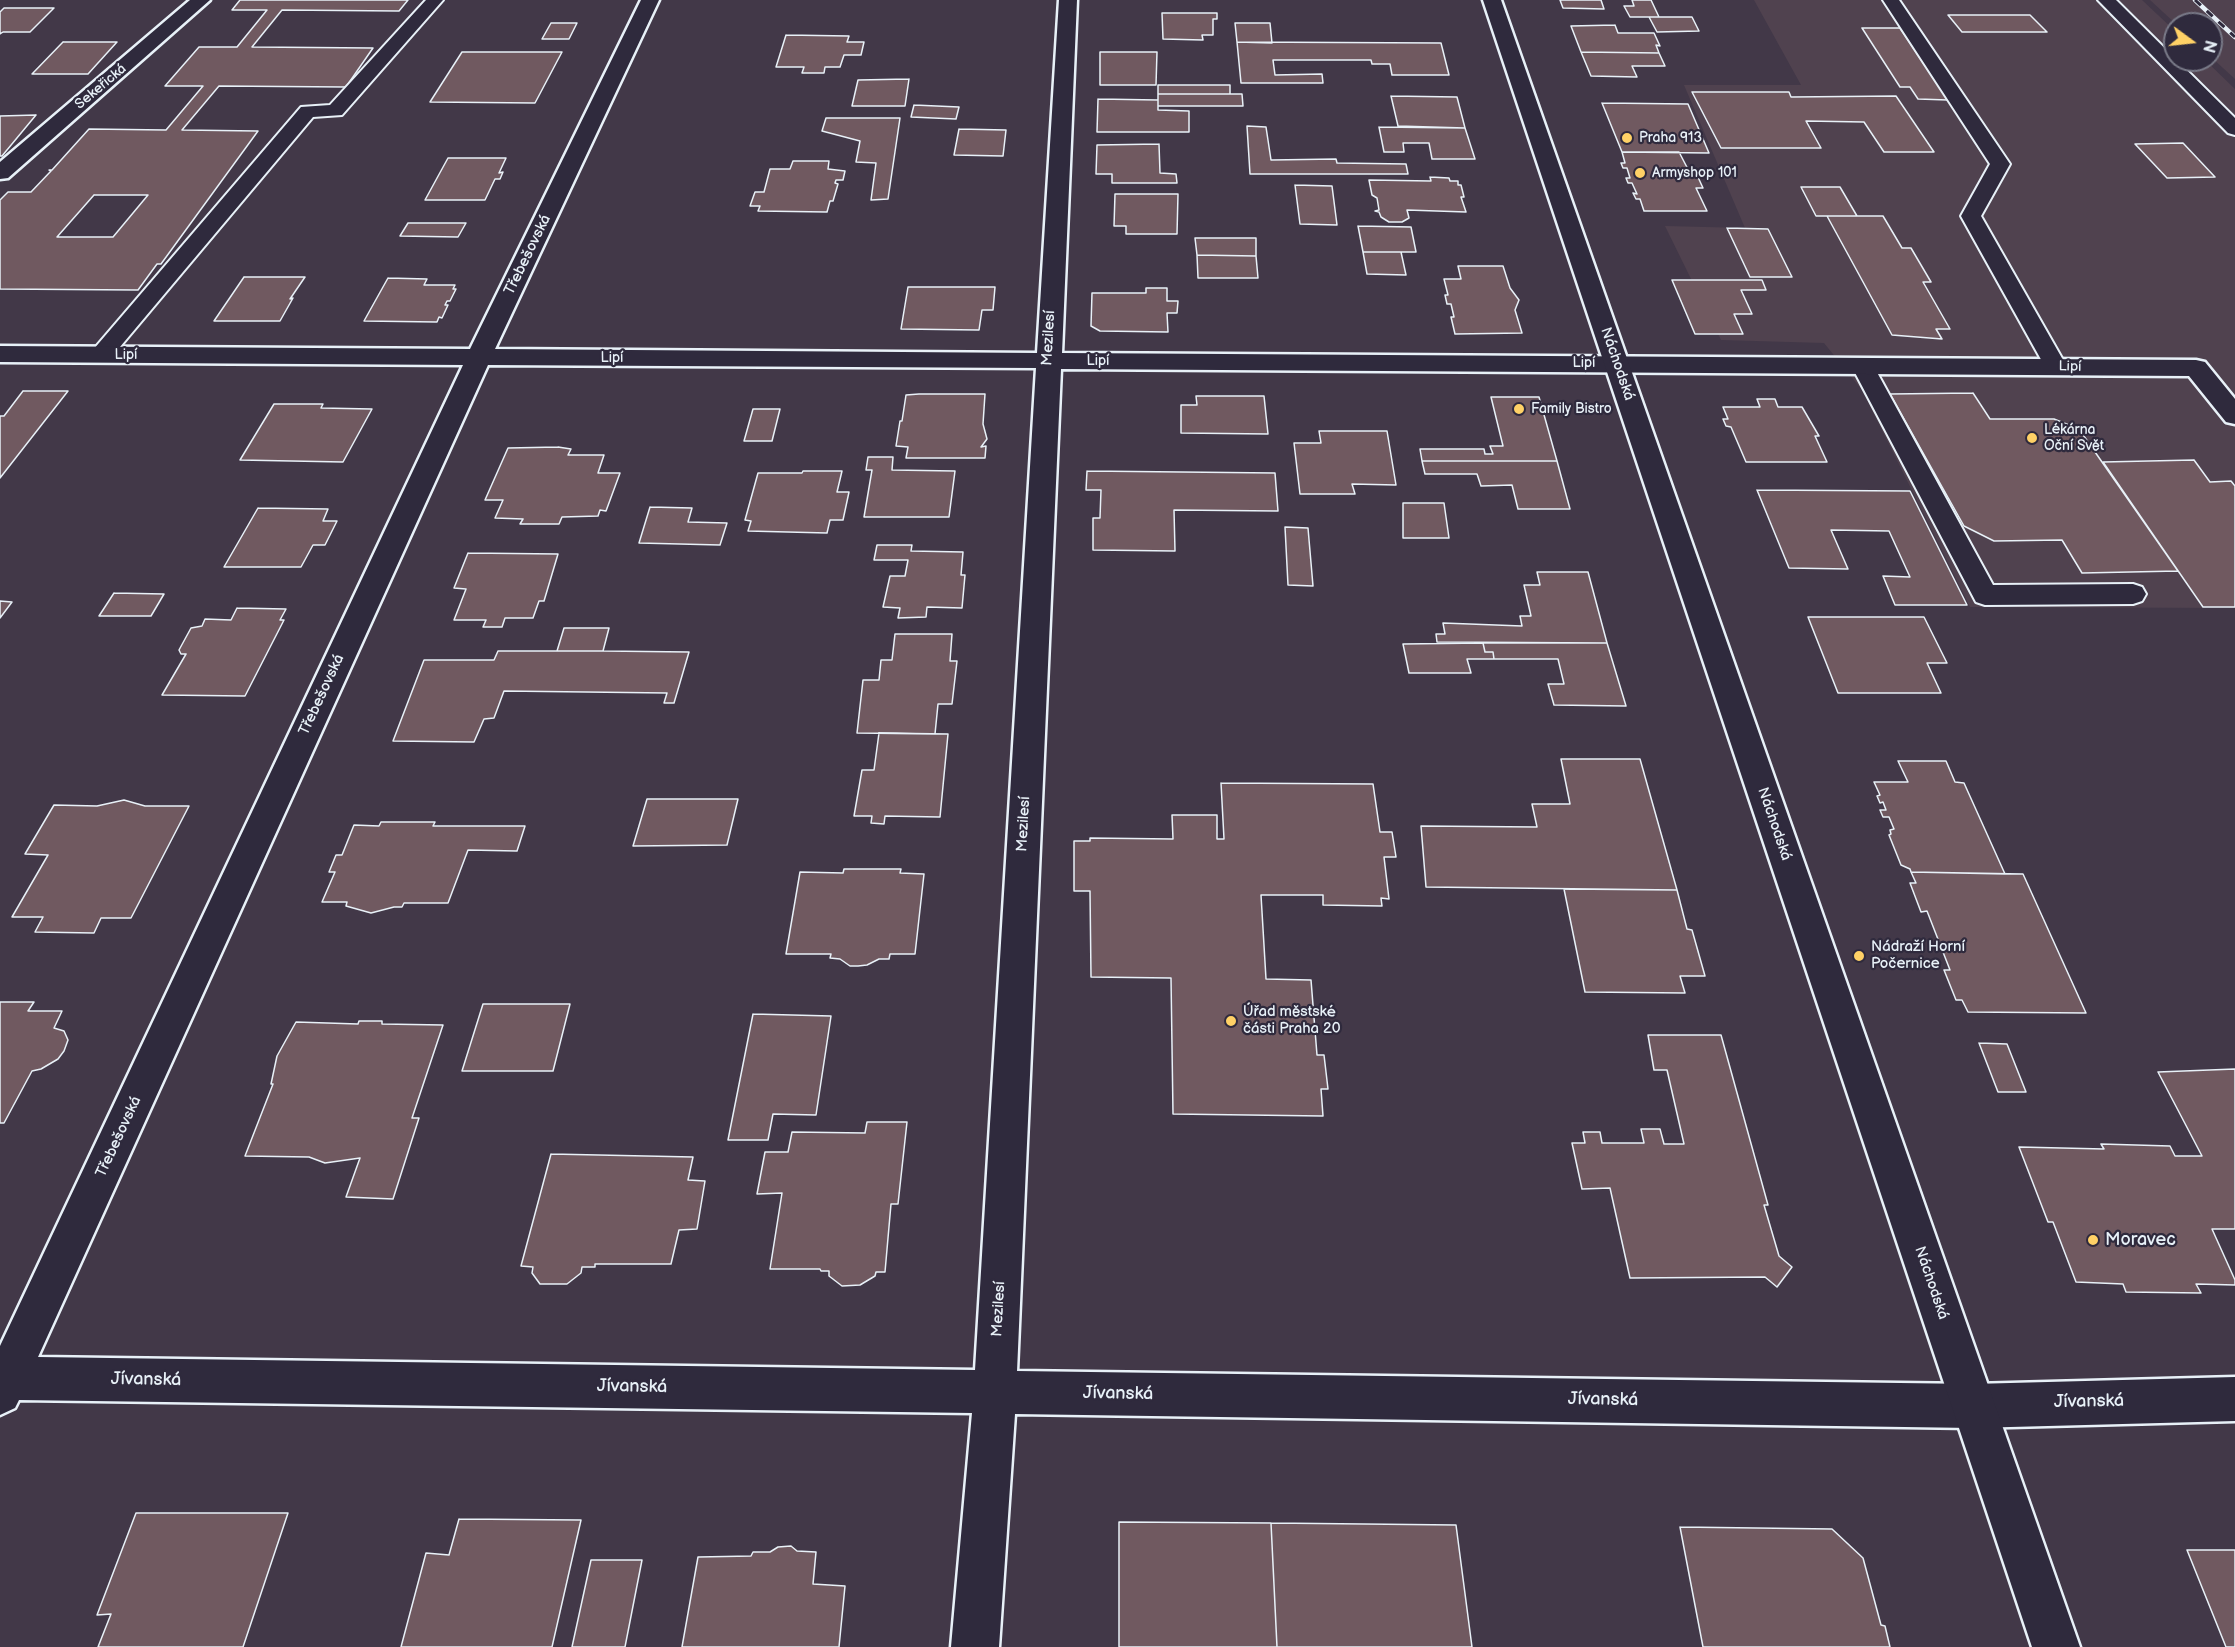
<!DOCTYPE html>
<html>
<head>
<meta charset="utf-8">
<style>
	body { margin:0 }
	#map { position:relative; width:2235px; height:1647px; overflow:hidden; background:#423848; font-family:"Balsamiq Sans",sans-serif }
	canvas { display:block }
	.north { position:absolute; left:2163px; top:12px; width:60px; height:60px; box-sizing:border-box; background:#2f2a3d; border:2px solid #797a88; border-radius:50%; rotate:105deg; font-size:16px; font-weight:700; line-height:24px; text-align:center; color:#e8f1f8 }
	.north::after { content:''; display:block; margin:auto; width:21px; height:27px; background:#ffd166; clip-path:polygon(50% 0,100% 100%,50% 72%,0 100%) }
</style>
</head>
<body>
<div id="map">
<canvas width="2235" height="1647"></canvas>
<div class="north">N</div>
</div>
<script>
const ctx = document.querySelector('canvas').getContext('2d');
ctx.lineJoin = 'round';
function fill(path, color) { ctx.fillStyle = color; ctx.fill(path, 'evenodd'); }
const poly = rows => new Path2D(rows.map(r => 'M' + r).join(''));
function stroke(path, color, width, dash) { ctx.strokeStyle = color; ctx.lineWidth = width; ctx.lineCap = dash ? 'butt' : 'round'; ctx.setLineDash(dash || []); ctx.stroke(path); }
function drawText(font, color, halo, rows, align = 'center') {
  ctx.font = font + ' "Balsamiq Sans",sans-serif'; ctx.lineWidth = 4.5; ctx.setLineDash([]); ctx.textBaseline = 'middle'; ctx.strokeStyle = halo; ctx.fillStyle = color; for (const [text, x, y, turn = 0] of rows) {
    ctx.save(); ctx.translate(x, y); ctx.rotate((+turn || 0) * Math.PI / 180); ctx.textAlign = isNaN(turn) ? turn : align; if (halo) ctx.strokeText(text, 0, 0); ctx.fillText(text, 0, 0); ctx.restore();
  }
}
fill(poly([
	[1754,0,2142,0,2175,31,2175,60,2205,60,2235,89,2235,608,1970,607,1862,390,1824,343,1721,340,1665,226,1745,228,1684,85,1801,85],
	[2150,0,2235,0,2235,79,2211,57,2211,24,2176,24]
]), '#50424f');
const building = poly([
	[240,0,408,0,399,11,282,10,252,47,373,48,346,87,219,86,182,130,258,131,161,264,157,264,138,290,0,289,0,200,8,192,31,192,51,171,49,170,52,170,89,129,166,130,203,86,165,86,199,47,237,47,267,10,232,10,240,0],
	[94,195,148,195,113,237,57,237,94,195],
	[1560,0,1601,0,1604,9,1563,8,1560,0],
	[1632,0,1651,0,1659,17,1630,17,1624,6,1634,6,1632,0],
	[4,8,54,8,30,32,3,32,0,34,0,12,4,8],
	[1162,13,1217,13,1217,19,1213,19,1213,35,1202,35,1203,40,1163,39,1162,13],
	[1948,15,2030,15,2047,32,1962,32,1948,15],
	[1649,17,1692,17,1699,31,1657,32,1649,17],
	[551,23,577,23,569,39,542,39,551,23],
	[1235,23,1270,23,1272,43,1237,42,1235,23],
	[1615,25,1618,33,1654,33,1660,46,1656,45,1659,53,1581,52,1571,26,1615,25],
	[1862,28,1900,28,1948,100,1918,99,1910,87,1900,87,1862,28],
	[786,35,849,36,847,42,864,42,861,55,844,55,840,67,825,67,824,73,802,73,804,67,776,67,786,35],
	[63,42,117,42,88,74,32,74,63,42],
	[1237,42,1441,43,1449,75,1392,75,1390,64,1372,64,1371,60,1273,60,1275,75,1322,74,1323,83,1241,83,1237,42],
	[462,52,562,52,535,103,430,102,462,52],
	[1100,52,1157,52,1156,85,1100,85,1100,52],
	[1581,52,1659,53,1665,66,1632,66,1637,77,1591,76,1581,52],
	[909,79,905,106,852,106,858,80,909,79],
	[1158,85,1230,85,1230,94,1158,94,1158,85],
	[1692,92,1789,92,1791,97,1896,96,1934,152,1884,152,1864,122,1806,121,1821,148,1721,148,1692,92],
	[1158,94,1242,94,1243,106,1158,106,1158,94],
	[1391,96,1457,97,1465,128,1398,126,1391,96],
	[1098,99,1158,100,1158,110,1189,111,1189,132,1097,132,1098,99],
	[1602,103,1688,104,1709,153,1622,152,1602,103],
	[914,105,959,107,956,119,911,117,914,105],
	[36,115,2,156,0,156,0,116,36,115],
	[826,118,900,118,888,199,871,200,876,163,856,162,860,141,822,131,826,118],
	[1247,126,1266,127,1271,160,1336,159,1337,163,1406,164,1408,174,1250,174,1247,126],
	[1379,127,1465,128,1475,159,1432,159,1429,143,1403,143,1404,152,1384,152,1379,127],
	[959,129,1006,130,1003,156,954,155,959,129],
	[2183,143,2215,177,2167,178,2135,144,2183,143],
	[1159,144,1160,173,1176,174,1177,183,1112,183,1112,174,1096,174,1097,145,1159,144],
	[1622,152,1679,152,1691,175,1697,175,1703,188,1696,188,1707,211,1644,211,1640,199,1636,199,1633,193,1637,194,1632,183,1628,183,1626,178,1630,178,1627,168,1623,168,1621,163,1625,163,1622,152],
	[448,158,506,158,499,173,503,172,500,179,495,179,485,200,425,200,448,158],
	[793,161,829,161,828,169,845,171,843,180,836,180,835,183,838,184,833,201,830,201,827,212,758,211,760,206,750,206,755,192,764,192,770,169,790,169,793,161],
	[1430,177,1449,178,1450,181,1458,181,1458,185,1461,185,1464,197,1461,197,1466,212,1407,210,1409,218,1402,222,1389,222,1381,217,1379,212,1375,211,1379,210,1377,198,1372,195,1369,180,1431,181,1430,177],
	[1295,185,1332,186,1337,225,1300,224,1295,185],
	[1801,187,1840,187,1857,216,1816,216,1801,187],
	[1115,194,1178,194,1177,234,1126,234,1126,226,1114,226,1115,194],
	[1827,216,1883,216,1902,248,1911,248,1931,282,1923,282,1950,329,1936,329,1942,339,1892,335,1827,216],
	[408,223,466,223,458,237,400,236,408,223],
	[1358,226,1411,227,1416,252,1363,252,1358,226],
	[1727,228,1768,229,1792,277,1750,277,1727,228],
	[1195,238,1256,238,1256,256,1197,255,1195,238],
	[1363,252,1401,252,1406,275,1367,274,1363,252],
	[1197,255,1256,256,1258,278,1198,278,1197,255],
	[1458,266,1503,266,1510,288,1519,300,1515,310,1522,333,1455,334,1451,317,1454,317,1451,304,1447,304,1445,295,1448,295,1444,279,1461,279,1458,266],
	[244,277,305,277,290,299,293,298,280,321,214,321,244,277],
	[388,278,427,279,424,285,455,285,453,289,456,289,450,301,447,301,445,305,448,305,442,318,439,317,437,322,364,321,388,278],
	[1672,280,1762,280,1766,290,1741,290,1752,314,1734,314,1743,334,1695,334,1672,280],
	[908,287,995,287,993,310,982,310,979,330,901,329,908,287],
	[1146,288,1167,288,1167,301,1178,301,1177,313,1167,313,1168,332,1100,331,1091,326,1092,293,1146,293,1146,288],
	[23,391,68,391,0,478,0,416,4,416,23,391],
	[1973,393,1990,419,2054,419,2079,429,2178,571,2082,573,2062,540,1994,541,1964,526,1890,394,1973,393],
	[919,394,985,394,983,424,987,439,981,447,986,446,985,458,906,458,908,447,896,446,900,421,902,421,906,395,919,394],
	[1196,396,1264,396,1268,434,1181,433,1181,405,1197,405,1196,396],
	[1491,397,1539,397,1557,461,1422,461,1420,449,1484,449,1485,454,1493,454,1490,446,1503,446,1491,397],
	[1757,399,1775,399,1778,407,1802,407,1819,436,1815,436,1827,462,1746,462,1731,427,1726,426,1723,419,1728,419,1723,407,1760,407,1757,399],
	[274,404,323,404,321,408,372,409,343,462,240,460,274,404],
	[753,409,780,409,772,441,744,441,753,409],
	[1319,431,1387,431,1396,485,1352,484,1355,494,1300,494,1294,443,1321,443,1319,431],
	[558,447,571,449,568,455,604,455,598,473,620,473,606,511,600,510,598,516,562,517,559,524,520,524,523,519,495,518,503,500,485,500,508,448,558,447],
	[868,457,893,457,892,470,955,471,949,517,864,517,872,470,866,470,868,457],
	[2194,460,2210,482,2231,481,2235,486,2235,607,2203,607,2103,462,2194,460],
	[1422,461,1557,461,1570,509,1518,509,1512,485,1481,486,1477,474,1425,474,1422,461],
	[803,471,842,471,837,492,849,492,843,520,830,520,827,533,748,531,751,521,745,520,758,473,802,473,803,471],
	[1087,471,1275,473,1278,511,1174,510,1175,551,1093,550,1093,518,1100,518,1101,490,1086,490,1087,471],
	[1757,490,1910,491,1967,605,1895,605,1883,576,1910,577,1889,531,1831,530,1848,569,1789,568,1757,490],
	[1403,503,1444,503,1449,538,1403,538,1403,503],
	[650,507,692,508,688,522,727,523,720,545,639,543,650,507],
	[258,508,328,509,323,521,337,521,325,545,313,545,301,567,224,567,258,508],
	[1285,527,1308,528,1313,586,1288,585,1285,527],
	[877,545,912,545,911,551,963,552,961,575,965,575,962,608,927,607,926,617,898,618,900,608,883,607,890,576,905,576,908,560,874,560,877,545],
	[468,553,558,554,544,601,539,601,533,618,505,618,502,627,483,627,486,620,454,620,466,589,454,588,468,553],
	[1537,572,1588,572,1607,643,1437,642,1436,634,1445,634,1443,623,1522,626,1520,616,1531,616,1524,585,1540,585,1537,572],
	[114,593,164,594,151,616,99,616,114,593],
	[0,601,12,602,0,618,0,601],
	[237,608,286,609,280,620,284,620,245,696,162,695,186,654,181,654,179,650,191,628,202,626,205,619,231,620,237,608],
	[1808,617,1924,617,1947,663,1927,663,1941,693,1838,693,1808,617],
	[564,628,609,628,603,651,557,651,564,628],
	[895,634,952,634,950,661,957,661,952,704,938,704,935,734,857,733,863,680,879,680,881,660,892,660,895,634],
	[1483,643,1607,643,1626,706,1554,705,1548,684,1564,684,1558,659,1494,659,1493,652,1485,652,1483,643],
	[1483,643,1485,652,1493,652,1494,659,1467,659,1471,673,1409,673,1403,644,1483,643],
	[498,651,603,651,689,652,674,703,664,703,667,693,504,691,494,718,484,719,474,742,393,741,424,660,494,660,498,651],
	[879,733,948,734,940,817,885,816,884,824,871,823,872,816,854,816,862,770,874,770,879,733],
	[1561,759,1640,759,1677,890,1426,887,1421,826,1537,827,1532,804,1570,804,1561,759],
	[1898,761,1946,761,1955,782,1964,783,2005,874,1911,872,1910,869,1901,865,1889,835,1891,834,1890,830,1894,829,1889,817,1883,817,1880,810,1886,810,1883,802,1880,803,1877,796,1880,795,1874,782,1908,782,1898,761],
	[1221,783,1373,784,1380,832,1392,832,1396,857,1384,857,1389,899,1381,898,1382,906,1323,905,1323,895,1261,895,1266,979,1311,980,1317,1055,1324,1055,1328,1089,1321,1089,1323,1116,1173,1114,1171,978,1091,977,1090,891,1074,891,1074,841,1090,841,1090,838,1173,839,1172,815,1217,815,1217,839,1224,839,1221,783],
	[647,799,738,799,727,845,633,846,647,799],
	[124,800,145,806,189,806,131,918,101,918,94,933,35,932,43,917,12,917,48,855,25,854,54,805,97,806,124,800],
	[381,822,435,822,433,826,525,826,517,851,468,850,448,903,404,903,402,907,394,907,371,913,346,906,347,902,322,902,335,872,329,872,336,855,342,855,354,825,379,826,381,822],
	[844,869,901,869,900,873,924,874,915,954,890,954,889,959,879,959,867,965,858,966,850,966,840,959,830,958,831,954,786,954,800,872,843,873,844,869],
	[1911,872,2023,874,2086,1013,1968,1012,1962,1000,1956,1000,1944,970,1950,970,1927,911,1921,912,1910,883,1916,883,1911,872],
	[1564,889,1677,890,1687,929,1692,930,1705,976,1680,976,1685,993,1585,992,1564,889],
	[0,1002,34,1002,28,1011,62,1011,54,1028,64,1031,68,1040,64,1051,58,1059,41,1069,32,1071,4,1123,0,1123,0,1002],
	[483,1004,570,1004,553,1071,462,1071,483,1004],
	[753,1014,831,1016,816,1115,773,1114,768,1140,728,1140,753,1014],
	[359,1021,382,1021,382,1024,443,1025,412,1118,419,1118,393,1199,346,1197,360,1158,325,1163,309,1157,245,1156,273,1084,271,1084,277,1056,296,1022,358,1024,359,1021],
	[1648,1035,1721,1035,1768,1205,1764,1205,1779,1256,1792,1267,1777,1287,1765,1277,1630,1278,1610,1188,1582,1189,1572,1143,1585,1143,1583,1132,1600,1132,1602,1143,1644,1143,1641,1129,1660,1129,1664,1144,1684,1144,1667,1070,1654,1070,1648,1035],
	[1979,1043,2007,1044,2026,1092,1998,1092,1979,1043],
	[2235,1069,2235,1229,2212,1229,2235,1280,2235,1285,2196,1284,2201,1293,2126,1292,2123,1284,2076,1282,2053,1222,2048,1222,2019,1147,2104,1149,2101,1144,2170,1146,2175,1156,2202,1156,2158,1072,2235,1069],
	[867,1122,907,1122,898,1204,891,1204,885,1272,876,1272,875,1276,860,1285,842,1286,829,1276,829,1271,821,1271,820,1269,770,1269,782,1193,757,1194,765,1152,788,1152,792,1132,865,1133,867,1122],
	[551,1154,693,1157,688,1180,705,1181,697,1229,679,1230,671,1264,595,1264,595,1267,582,1267,581,1273,567,1284,540,1284,532,1273,533,1267,521,1266,551,1154],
	[136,1513,288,1513,243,1647,98,1647,111,1614,97,1615,136,1513],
	[459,1519,581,1520,552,1647,401,1647,426,1553,449,1555,459,1519],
	[1119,1522,1271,1523,1277,1647,1119,1647,1119,1522],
	[1271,1523,1456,1525,1472,1647,1277,1647,1271,1523],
	[1680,1527,1832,1529,1863,1558,1881,1625,1885,1626,1890,1647,1703,1647,1680,1527],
	[791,1546,797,1551,816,1552,813,1584,845,1586,839,1647,682,1647,698,1557,751,1556,753,1552,770,1552,778,1547,791,1546],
	[2187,1550,2235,1550,2235,1647,2226,1647,2187,1550],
	[591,1560,642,1560,625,1647,572,1647,591,1560]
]);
fill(building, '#705960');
stroke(building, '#e8f1f8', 1.5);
const lane = poly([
	[426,0,443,0,342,115,313,117,109,360,101,362,93,360,90,355,93,350,301,107,330,105,426,0],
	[1883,0,1899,0,2010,164,1981,216,2067,367,2064,372,2056,374,2048,372,1961,216,1990,164,1883,0],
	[2098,0,2116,0,2235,118,2235,135,2228,133,2098,0],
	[1862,358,1870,360,1873,365,1993,585,2133,584,2142,587,2146,594,2142,601,2133,604,1985,605,1976,602,1851,365,1854,360,1862,358]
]);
const street = poly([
	[190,0,210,0,8,178,0,179,0,162,190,0],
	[641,0,659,0,495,349,1037,353,1059,0,1077,0,1062,353,2196,360,2205,362,2235,399,2235,424,2226,422,2189,376,1061,369,1017,1371,1973,1384,2235,1377,2235,1421,1973,1428,1015,1414,999,1647,951,1647,972,1413,19,1400,15,1408,0,1415,0,1346,463,365,0,362,0,346,470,349,641,0],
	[488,365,1036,368,975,1370,38,1357,488,365]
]);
const secondary = poly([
	[1483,0,1501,0,2080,1647,2032,1647,1483,0]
]);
stroke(lane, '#e8f1f8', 4);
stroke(street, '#e8f1f8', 5);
stroke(secondary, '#e8f1f8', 5);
fill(lane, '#2f2a3d');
fill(street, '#2f2a3d');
fill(secondary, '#2f2a3d');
const rail = poly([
	[2195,0,2235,37]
]);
stroke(rail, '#e8f1f8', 4.5);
stroke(rail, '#2f2a3d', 3, [8]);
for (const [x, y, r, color] of [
	[1627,138,6,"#ffd166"],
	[1640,173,6,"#ffd166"],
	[1519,409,6,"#ffd166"],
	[2032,438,6,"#ffd166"],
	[1859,956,6,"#ffd166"],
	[1231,1021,6,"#ffd166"],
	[2093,1240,6,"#ffd166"]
]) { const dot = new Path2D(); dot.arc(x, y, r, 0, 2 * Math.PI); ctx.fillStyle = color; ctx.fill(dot); stroke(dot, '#2f2a3d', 2); }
drawText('14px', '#e8f1f8', '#2f2a3d', [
	["Sekeřická",101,87,-40],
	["Lipí",126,355],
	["Lipí",612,358],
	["Lipí",1098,361],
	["Lipí",1584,363],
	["Lipí",2070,367,1]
]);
drawText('14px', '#e8f1f8', '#2f2a3d', [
	["Praha 913",1639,138],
	["Armyshop 101",1652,173],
	["Family Bistro",1531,409],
	["Lékárna",2044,430],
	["Oční Svět",2044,446]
], 'left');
drawText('15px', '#e8f1f8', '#2f2a3d', [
	["Třebešovská",528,255,-64],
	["Mezilesí",1049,338,-87],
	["Náchodská",1617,364,71],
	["Třebešovská",322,695,-65],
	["Mezilesí",1024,824,-87],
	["Náchodská",1774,824,71],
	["Třebešovská",119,1137,-65],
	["Náchodská",1931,1283,71],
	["Mezilesí",999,1309,-87]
]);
drawText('15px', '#e8f1f8', '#2f2a3d', [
	["Nádraží Horní",1871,947],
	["Počernice",1871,964],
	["Úřad městské",1243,1012],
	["části Praha 20",1243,1029]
], 'left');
drawText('18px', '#e8f1f8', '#2f2a3d', [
	["Moravec",2105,1240]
], 'left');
drawText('18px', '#e8f1f8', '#2f2a3d', [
	["Jívanská",146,1380,1],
	["Jívanská",632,1387,1],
	["Jívanská",1118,1394,1],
	["Jívanská",1603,1400,1],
	["Jívanská",2089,1402,-1]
]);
</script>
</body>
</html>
